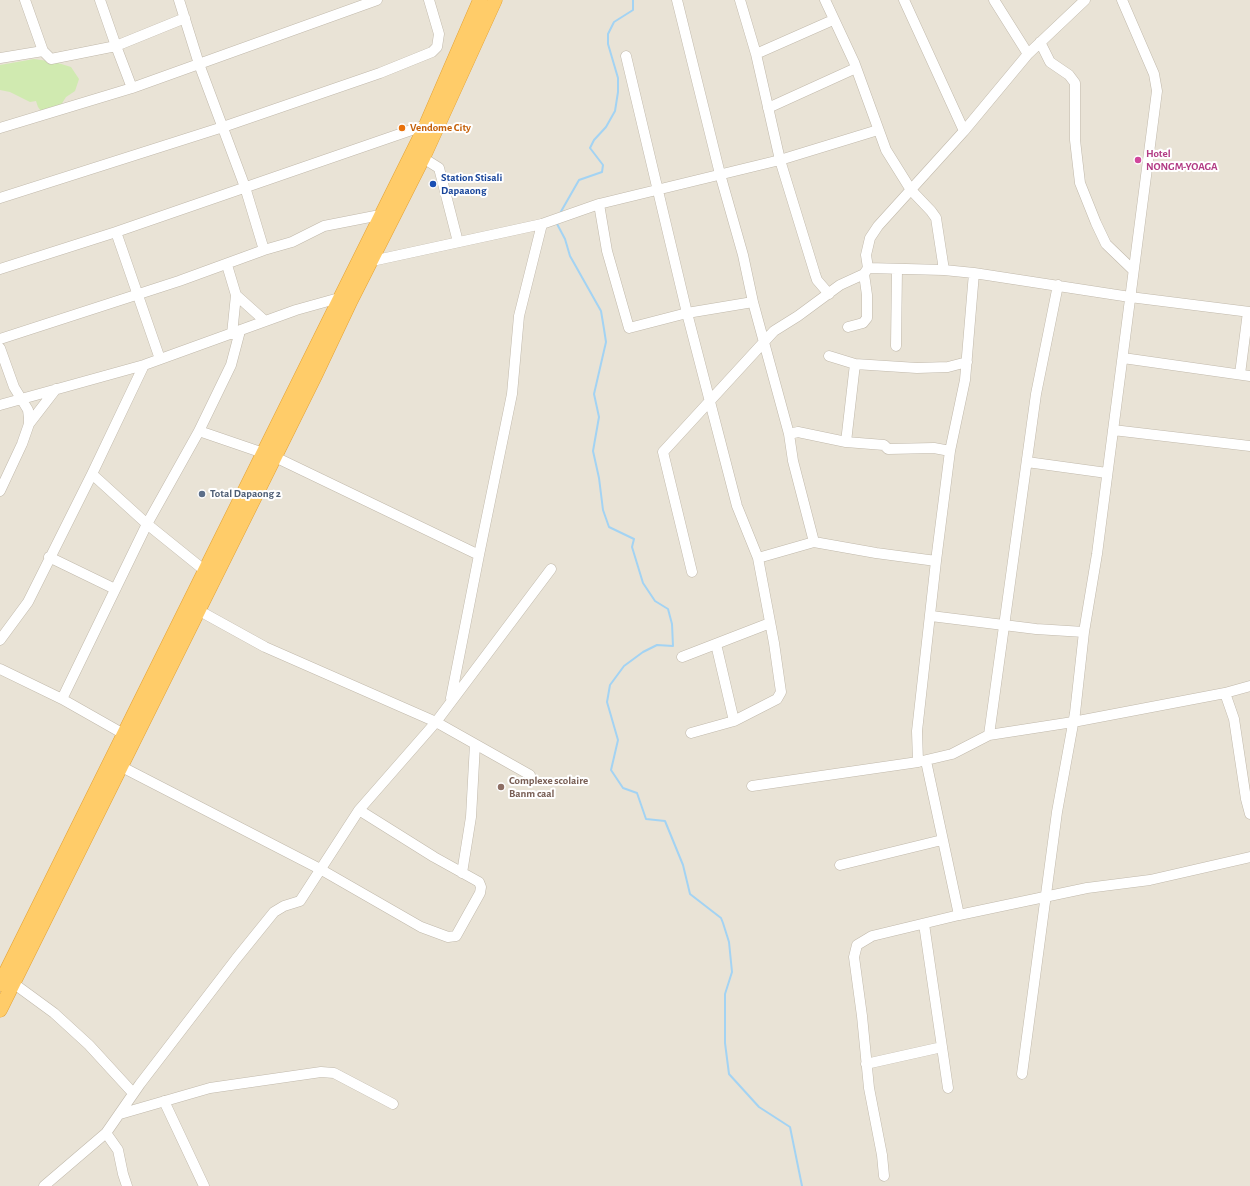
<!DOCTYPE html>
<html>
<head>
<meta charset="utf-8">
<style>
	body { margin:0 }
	canvas { display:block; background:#f5f1e9 }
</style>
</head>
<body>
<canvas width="1250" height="1186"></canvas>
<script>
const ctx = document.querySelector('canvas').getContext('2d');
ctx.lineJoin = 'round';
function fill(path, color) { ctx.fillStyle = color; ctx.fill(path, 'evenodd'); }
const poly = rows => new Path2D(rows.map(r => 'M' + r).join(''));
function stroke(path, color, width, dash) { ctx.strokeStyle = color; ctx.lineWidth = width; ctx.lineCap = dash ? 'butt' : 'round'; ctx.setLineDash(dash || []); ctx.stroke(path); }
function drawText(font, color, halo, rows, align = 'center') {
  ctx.font = font + ' "Alegreya Sans",sans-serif'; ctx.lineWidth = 4; ctx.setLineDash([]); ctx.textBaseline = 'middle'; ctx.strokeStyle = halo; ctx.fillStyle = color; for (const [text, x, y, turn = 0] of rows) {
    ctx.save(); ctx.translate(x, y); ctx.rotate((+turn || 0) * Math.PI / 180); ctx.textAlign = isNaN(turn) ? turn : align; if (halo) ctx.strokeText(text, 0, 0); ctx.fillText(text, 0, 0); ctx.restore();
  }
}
fill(poly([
	[0,0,1250,0,1250,1186,0,1186]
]), '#e9e3d6');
fill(poly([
	[34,59,55,62,71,67,79,79,75,91,66,97,59,108,41,111,38,107,36,101,30,102,10,92,0,90,0,65]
]), '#d0eab0');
stroke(poly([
	[559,215,579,180,602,172,603,165,590,148,594,140,606,127,615,111,618,92,618,78,608,44,608,34,614,22,633,10,633,0],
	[556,222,565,239,570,256,601,311,604,329,606,342,594,394,599,417,593,451,599,478,603,510,609,527,634,539,632,547,643,583,655,601,668,609,672,624,673,646,657,645,643,652,624,666,610,685,607,702,618,740,611,770,623,788,637,793,646,819,665,821,683,865,690,894,721,918,723,923,729,942,732,972,725,994,725,1043,729,1074,759,1107,790,1127,802,1186]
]), '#a3d3f3', 2);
const minor = poly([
	[25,0,43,51],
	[100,0,116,46,132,88],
	[179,0,199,64,245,187,264,250],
	[677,0,720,174,743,255,753,302,789,434,793,461,814,542],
	[740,0,756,54,780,160,815,274,817,280,829,294],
	[825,0,854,62,886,150,911,190,931,211,936,218,944,270],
	[904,0,964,131],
	[994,0,1028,54],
	[1040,42,1050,62,1069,75,1075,83,1075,140,1080,183,1096,223,1106,244,1133,270],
	[756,54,833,20],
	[626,56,687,313,737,506,758,558,774,643,781,692,777,699,734,721,691,733],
	[0,58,43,51,51,59,116,46,185,18],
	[768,108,856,68],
	[0,128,132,88,377,0],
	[423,158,439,168,458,242],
	[0,198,223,127,380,73,432,52,437,47,439,34,429,0],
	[599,204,607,251,629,328,687,313,753,302],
	[116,232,160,359],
	[372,261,542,224,599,204,780,160,878,130],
	[227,265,236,295,232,334],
	[868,268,944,270,974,273,1130,297,1250,312],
	[0,269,116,232,426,125],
	[236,295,265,321],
	[848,327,863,323,867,318,867,295,864,274],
	[0,339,179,281,264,250,292,242,324,226,380,215],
	[896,346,897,269],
	[0,348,14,387,28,410,29,418,29,424,22,444,0,491],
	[829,356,855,364,846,442],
	[1123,358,1250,376],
	[855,364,917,368,948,367,967,362],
	[1240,374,1248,312],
	[0,405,144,365,296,310,339,298,345,299],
	[29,424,56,389],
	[1113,430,1250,446],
	[199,431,275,457,479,555],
	[789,434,798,432,846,442,884,445,888,449,934,448,950,451],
	[1027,462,1107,473],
	[92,474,147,524,209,574],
	[49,557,115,589],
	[758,558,814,542,876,553,936,561],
	[692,572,663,452,774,331,798,316,840,285,864,274,868,268,866,255,870,238,878,226,964,131,1028,54,1085,0],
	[198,610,265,647,436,722,530,775],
	[931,616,1036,629,1084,632],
	[0,640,28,602,92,474,144,365],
	[716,644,734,721],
	[682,657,770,623],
	[0,669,62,699,129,737],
	[1225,693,1250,686],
	[451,698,479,555,512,394,519,316,542,224],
	[62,699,147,524,199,431,231,365,240,331],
	[989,735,1036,394,1058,285],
	[926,761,959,915],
	[918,762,917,731,936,561,950,451,965,380,974,273],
	[122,767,320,869,421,927,448,937,456,936,480,893,481,887,479,882,434,857,359,810],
	[752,786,918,762,952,754,989,735,1073,722,1225,693,1234,719,1246,799,1250,814],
	[840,865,942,840],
	[462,873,471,817,475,744],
	[924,924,948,1088],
	[13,983,54,1013,89,1045,133,1093],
	[866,1064,942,1047],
	[1022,1074,1057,812,1075,713,1084,632,1097,554,1157,91,1154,74,1122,0],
	[164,1101,204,1186],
	[120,1114,210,1088,321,1072,334,1073,393,1104],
	[106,1133,118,1150,123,1174,127,1186],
	[884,1176,882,1155,869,1088,862,1016,854,957,857,945,872,936,959,915,1087,888,1150,880,1250,857],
	[44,1186,106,1133,140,1084,236,959,274,912,284,906,300,901,359,810,436,722,551,569]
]);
const highway = poly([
	[0,984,426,125,480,0],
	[0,1010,315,376,351,300,423,158,495,0]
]);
stroke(minor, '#c1b9ab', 11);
stroke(highway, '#e4a234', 15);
stroke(minor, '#fff', 10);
stroke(highway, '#ffcc69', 14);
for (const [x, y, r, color] of [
	[402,128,4,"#e8710a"],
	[1138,160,4,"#d1479c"],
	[433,184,4,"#1a4fb4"],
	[202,494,4,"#5c6f8a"],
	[501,787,4,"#8d6e63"]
]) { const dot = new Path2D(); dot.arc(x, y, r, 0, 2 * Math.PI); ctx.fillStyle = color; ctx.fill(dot); stroke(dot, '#fff', 1.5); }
drawText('bold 11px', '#c56008', '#fff', [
	["Vendome City",410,128]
], 'left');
drawText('bold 11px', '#b23c85', '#fff', [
	["Hotel",1146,154],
	["NONGM-YOAGA",1146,167]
], 'left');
drawText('bold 11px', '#164399', '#fff', [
	["Station Stisali",441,178],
	["Dapaaong",441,191]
], 'left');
drawText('bold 11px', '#4e5e75', '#fff', [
	["Total Dapaong 2",210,494]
], 'left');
drawText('bold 11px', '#785e54', '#fff', [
	["Complexe scolaire",509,781],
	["Banm caal",509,794]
], 'left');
</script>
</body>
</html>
